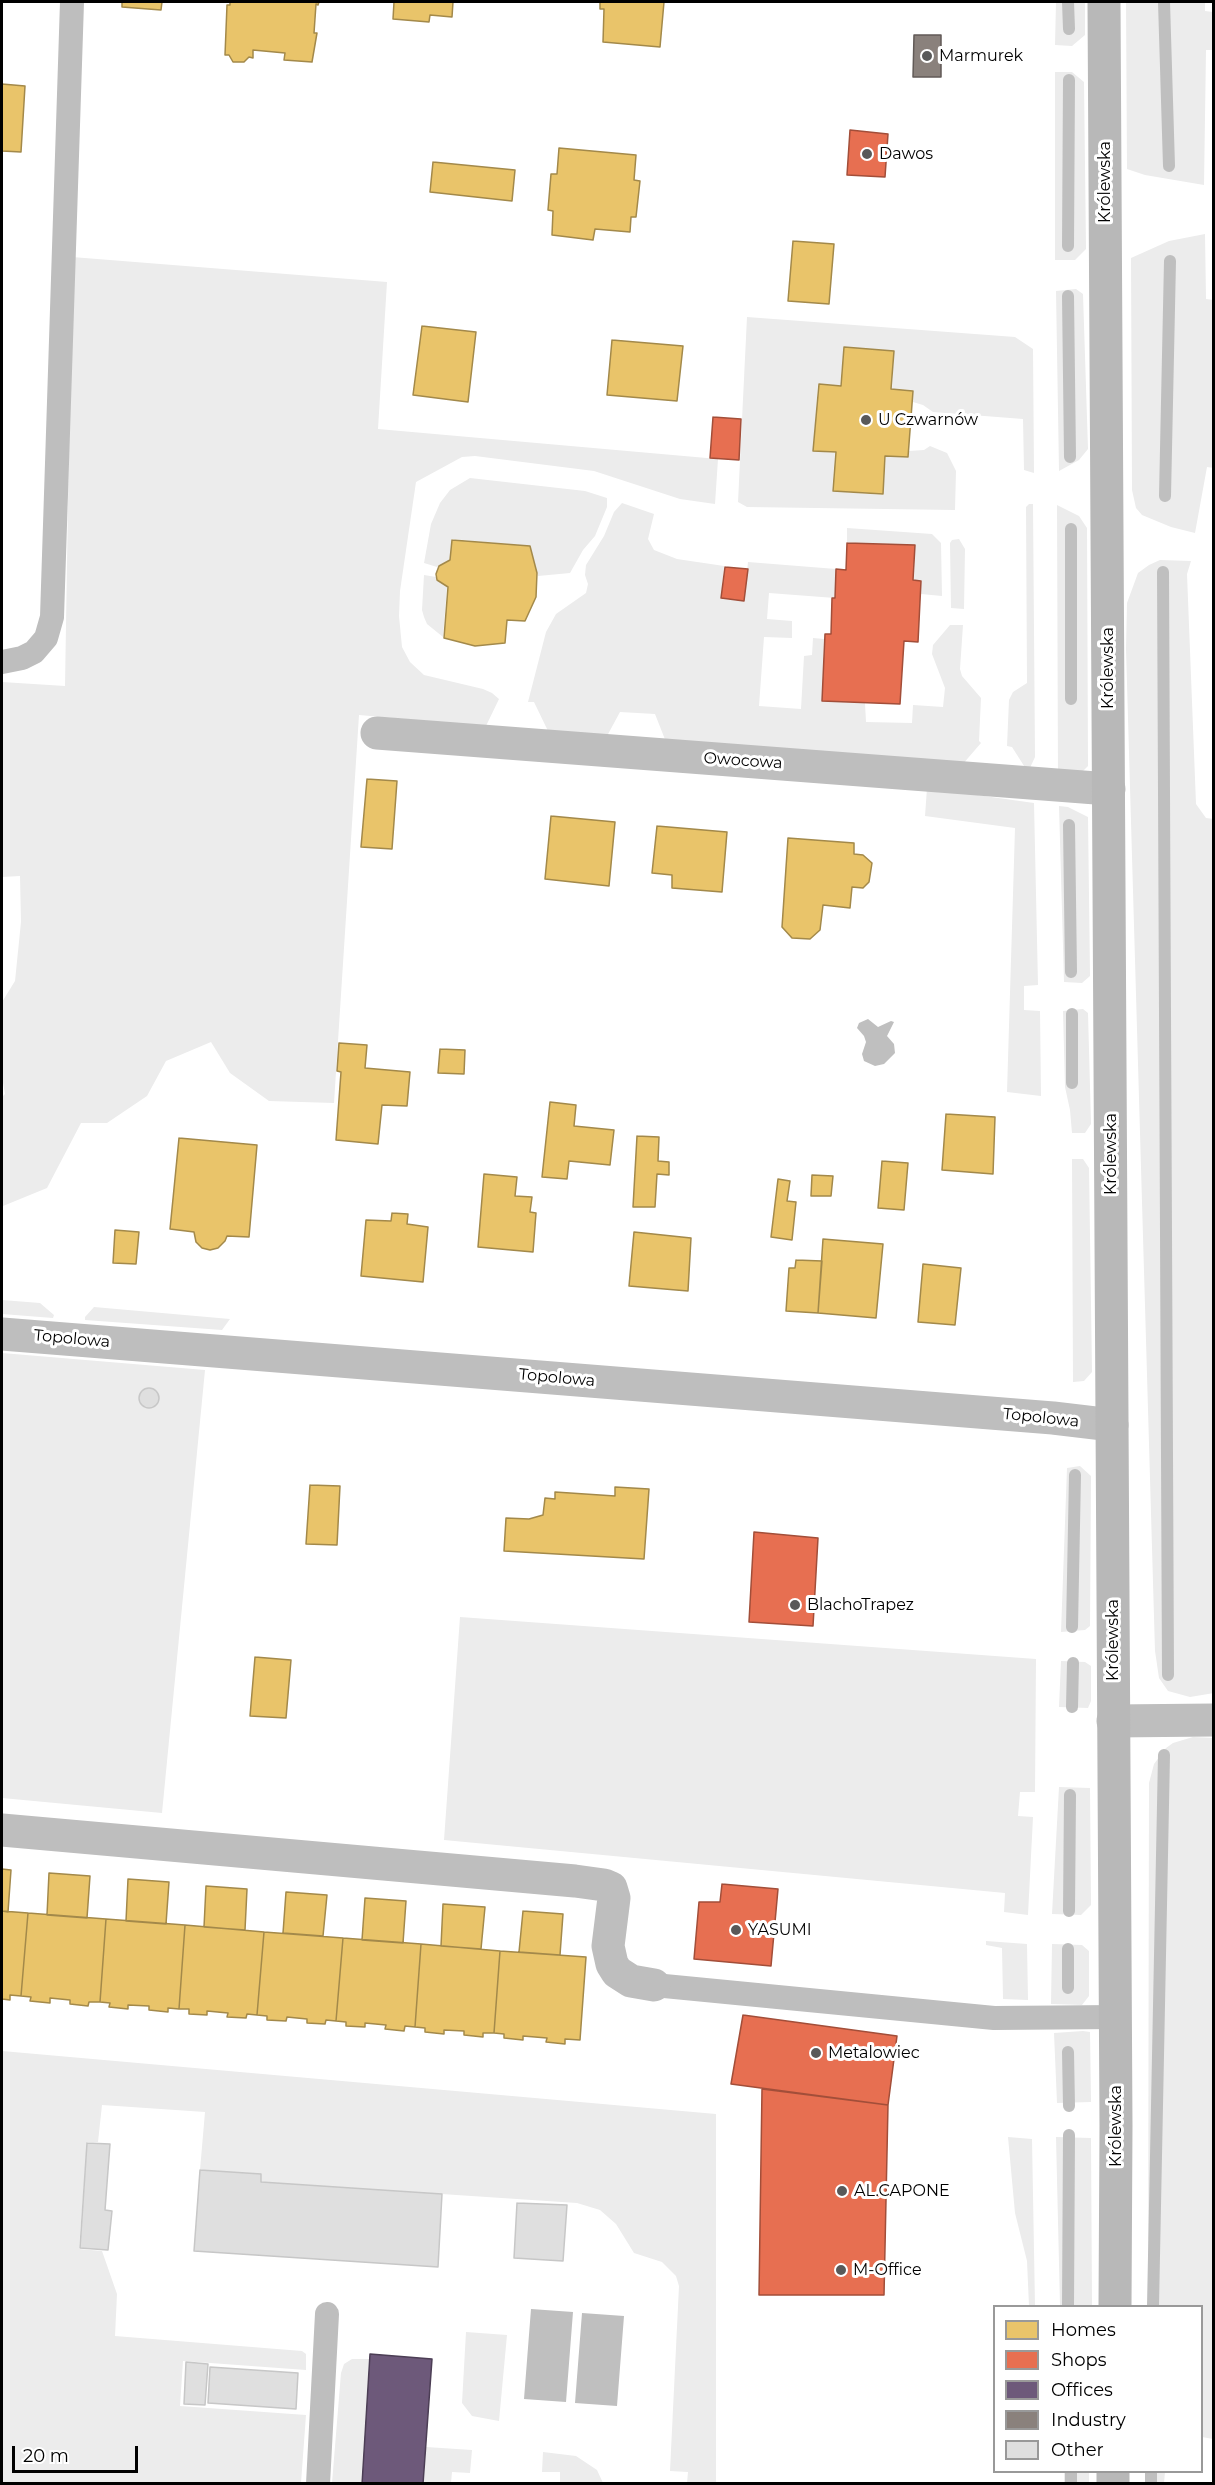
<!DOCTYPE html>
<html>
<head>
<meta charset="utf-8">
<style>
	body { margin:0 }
	#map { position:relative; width:1215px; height:2485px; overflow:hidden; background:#fff; font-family:Montserrat,sans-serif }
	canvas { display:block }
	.frame { position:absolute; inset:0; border:3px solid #000; pointer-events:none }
	.legend { position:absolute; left:993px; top:2305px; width:210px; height:168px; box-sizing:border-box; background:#fff; border:2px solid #999; margin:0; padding:8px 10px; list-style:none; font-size:18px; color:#000 }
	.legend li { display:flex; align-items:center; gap:12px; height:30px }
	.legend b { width:30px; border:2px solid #999 }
	.scale { position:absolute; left:12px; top:2446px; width:126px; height:27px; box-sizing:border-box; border:3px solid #000; border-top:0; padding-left:8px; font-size:18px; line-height:21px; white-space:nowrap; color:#000; -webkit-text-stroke:4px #fff; paint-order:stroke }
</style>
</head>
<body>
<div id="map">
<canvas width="1215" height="2485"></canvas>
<div class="frame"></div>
<ul class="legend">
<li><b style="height:16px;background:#e9c46a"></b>Homes</li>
<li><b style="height:16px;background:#e76f51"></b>Shops</li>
<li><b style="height:16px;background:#6d597a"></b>Offices</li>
<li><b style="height:16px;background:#8a817c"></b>Industry</li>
<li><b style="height:16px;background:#dfdfdf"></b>Other</li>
</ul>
<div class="scale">20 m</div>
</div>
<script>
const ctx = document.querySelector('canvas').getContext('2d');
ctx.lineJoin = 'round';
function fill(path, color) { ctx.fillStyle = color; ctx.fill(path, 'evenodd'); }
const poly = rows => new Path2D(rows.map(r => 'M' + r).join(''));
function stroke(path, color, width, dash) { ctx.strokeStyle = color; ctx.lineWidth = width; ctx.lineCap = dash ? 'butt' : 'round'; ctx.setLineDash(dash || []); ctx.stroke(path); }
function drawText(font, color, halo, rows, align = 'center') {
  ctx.font = font + ' Montserrat,sans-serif'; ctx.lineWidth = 6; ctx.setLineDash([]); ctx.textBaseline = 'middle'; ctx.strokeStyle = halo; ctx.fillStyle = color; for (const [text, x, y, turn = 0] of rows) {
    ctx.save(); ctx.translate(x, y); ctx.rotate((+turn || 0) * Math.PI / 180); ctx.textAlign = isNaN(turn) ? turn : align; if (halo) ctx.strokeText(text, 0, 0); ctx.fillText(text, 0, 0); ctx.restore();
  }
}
fill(poly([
	[1056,2,1085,2,1085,35,1072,46,1055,45],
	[1126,2,1205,2,1205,11,1213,12,1213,50,1206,50,1204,185,1145,175,1127,169],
	[1055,72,1072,72,1084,82,1086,249,1075,260,1055,260],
	[1205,234,1206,299,1214,300,1214,468,1207,467,1195,533,1171,527,1142,515,1136,508,1132,490,1131,258,1169,241],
	[72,257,387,282,378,429,718,459,715,504,680,499,594,471,475,456,462,457,416,482,400,591,399,616,402,647,410,662,424,675,483,689,492,693,499,699,486,726,359,715,334,1103,269,1101,230,1073,211,1042,166,1061,147,1096,107,1123,81,1123,47,1188,3,1206,2,1209,2,1097,5,1094,2,1077,2,1002,15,981,21,922,20,876,2,877,2,682,65,686],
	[1076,289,1083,294,1088,449,1079,460,1059,471,1056,291],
	[747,317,1015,337,1033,349,1034,473,1024,470,1023,419,933,412,923,405,913,402,913,390,892,389,894,351,844,347,840,386,818,384,813,451,835,453,832,491,883,495,886,456,908,458,909,451,924,450,930,446,947,453,956,471,955,510,747,507,738,502],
	[470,478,585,491,607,498,607,507,595,536,583,550,570,573,538,576,530,546,452,539,450,560,437,567,424,563,431,524,440,503,450,490],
	[622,503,654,514,648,539,654,550,677,559,724,566,721,599,744,601,748,562,836,569,835,598,769,593,767,619,792,621,792,638,764,637,759,706,801,709,804,656,812,655,813,638,824,639,822,701,865,703,866,722,912,723,913,705,943,707,945,688,932,654,933,645,950,625,963,625,960,669,962,676,981,698,979,741,981,743,962,765,666,742,655,714,620,712,607,736,548,731,534,702,528,702,546,632,556,614,586,593,588,584,585,575,586,565,604,536,614,512],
	[1029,504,1033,504,1035,757,1029,770,1026,769,1012,747,1007,746,1009,700,1013,692,1027,683,1026,507],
	[1057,505,1079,516,1087,528,1088,766,1075,779,1058,780],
	[847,528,932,534,941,543,942,596,921,594,921,580,914,580,915,545,847,543],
	[959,539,965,549,964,609,951,608,950,543,952,540],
	[1160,560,1191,561,1187,574,1196,804,1206,818,1214,819,1214,1693,1190,1697,1168,1691,1159,1678,1155,1651,1126,649,1127,603,1138,573,1149,565],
	[424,575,436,577,447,587,443,637,427,624,424,617,422,610],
	[927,788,1034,803,1038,985,1024,986,1024,1010,1040,1011,1041,1096,1007,1092,1015,828,925,816],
	[1059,806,1068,807,1088,817,1090,976,1082,983,1064,982],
	[1083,1009,1088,1013,1091,1124,1085,1133,1072,1133,1070,1110,1065,1087,1063,1011],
	[1072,1159,1083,1159,1089,1168,1092,1372,1084,1381,1073,1382],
	[2,1300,40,1303,54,1315,53,1318,2,1314],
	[94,1307,230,1319,222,1330,85,1320,85,1317],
	[2,1353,205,1370,162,1813,2,1798],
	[1080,1466,1091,1476,1090,1626,1085,1630,1061,1632,1067,1468],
	[460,1617,1036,1659,1035,1792,1020,1792,1018,1816,1033,1817,1028,1915,1004,1912,1005,1893,444,1840],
	[1061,1661,1085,1662,1091,1666,1091,1701,1088,1708,1059,1707],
	[1193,1737,1214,1738,1213,2439,1202,2437,1202,2306,1148,2306,1149,1783,1154,1764,1166,1748,1173,1743],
	[1059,1787,1090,1788,1091,1905,1081,1915,1052,1914],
	[986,1941,1027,1944,1028,2000,1003,1999,1002,1948,986,1945],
	[1052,1944,1082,1945,1089,1951,1089,1996,1082,2005,1051,2004],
	[1083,2031,1090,2032,1091,2102,1057,2103,1054,2033],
	[2,2051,716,2114,716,2483,687,2483,688,2472,670,2471,679,2286,676,2276,662,2262,634,2253,616,2224,600,2210,577,2203,261,2182,261,2174,200,2170,205,2112,102,2105,98,2142,87,2142,79,2249,102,2251,117,2294,115,2336,302,2351,306,2354,306,2370,183,2361,180,2406,306,2415,301,2483,2,2483],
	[1008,2137,1032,2139,1035,2306,1029,2306,1027,2261,1015,2213],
	[1056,2137,1091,2138,1092,2306,1060,2306],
	[466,2332,507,2335,499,2421,472,2416,462,2403],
	[352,2359,369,2359,361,2483,332,2483,341,2373,344,2364],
	[426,2447,472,2450,470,2473,452,2472,451,2483,424,2483],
	[543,2452,576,2456,597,2470,603,2483,560,2483,560,2472,542,2472],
	[1064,2472,1089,2472,1089,2483,1064,2483],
	[1148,2472,1165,2472,1164,2483,1148,2483]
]), '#ececec');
fill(poly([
	[868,1019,878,1027,891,1021,894,1022,887,1036,894,1044,895,1053,884,1064,875,1066,864,1061,862,1054,866,1042,864,1036,857,1028,859,1023],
	[531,2309,573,2312,566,2402,524,2399],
	[582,2313,624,2316,617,2406,575,2403]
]), '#bfbfbf');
const homes = poly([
	[122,2,162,2,161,10,122,7,122,2],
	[230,2,319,2,318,5,316,4,314,33,317,33,312,62,284,60,285,53,253,50,253,58,249,57,244,62,233,62,229,55,225,55,227,5,230,5,230,2],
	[394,2,453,2,452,17,430,15,429,22,393,19,394,2],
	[600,2,664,2,660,47,603,42,604,9,600,9,600,2],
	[2,84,25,86,21,152,2,151,2,84],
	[559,148,636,155,634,180,640,181,636,217,631,217,630,232,595,229,593,240,552,235,553,211,548,210,551,174,557,174,559,148],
	[433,162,515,170,512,201,430,192,433,162],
	[793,241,834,244,829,304,788,301,793,241],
	[422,326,476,332,468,402,413,395,422,326],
	[612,340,683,346,677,401,607,395,612,340],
	[844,347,894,351,891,389,913,391,908,457,885,456,883,494,833,491,836,452,813,451,819,384,841,386,844,347],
	[452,540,530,546,537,573,536,597,525,621,507,620,505,643,475,646,444,638,448,587,437,580,436,574,439,566,450,560,452,540],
	[367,779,397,781,392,849,361,847,367,779],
	[551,816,615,822,609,886,545,879,551,816],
	[657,826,727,832,722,892,672,888,672,875,652,873,657,826],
	[788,838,854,843,854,854,863,855,872,863,869,882,863,888,852,887,850,908,823,905,820,930,810,939,792,938,782,927,788,838],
	[339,1043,367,1045,365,1068,410,1072,407,1106,382,1105,378,1144,336,1140,341,1072,337,1071,339,1043],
	[440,1049,465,1050,464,1074,438,1073,440,1049],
	[550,1102,576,1105,574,1126,614,1130,610,1165,569,1161,567,1179,542,1177,550,1102],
	[946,1114,995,1117,993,1174,942,1170,946,1114],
	[637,1136,659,1137,658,1161,669,1162,669,1175,657,1174,655,1207,633,1207,637,1136],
	[179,1138,257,1145,249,1237,227,1236,225,1241,218,1248,210,1250,202,1248,196,1242,194,1232,170,1229,179,1138],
	[882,1161,908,1163,904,1210,878,1208,882,1161],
	[484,1174,517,1177,515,1196,532,1197,530,1212,536,1213,533,1252,478,1247,484,1174],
	[812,1175,833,1176,831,1196,811,1196,812,1175],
	[778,1179,790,1181,787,1201,796,1202,792,1240,771,1237,778,1179],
	[392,1213,408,1214,407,1224,428,1227,423,1282,361,1276,366,1220,391,1221,392,1213],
	[115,1230,139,1232,136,1264,113,1263,115,1230],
	[634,1232,691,1238,688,1291,629,1286,634,1232],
	[823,1239,883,1244,876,1318,818,1313,823,1239],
	[796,1260,822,1261,818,1313,786,1311,789,1268,795,1268,796,1260],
	[923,1264,961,1268,955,1325,918,1322,923,1264],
	[310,1485,340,1486,337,1545,306,1544,310,1485],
	[615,1487,649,1489,644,1559,504,1551,506,1518,529,1519,543,1515,545,1498,555,1499,555,1492,615,1496,615,1487],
	[255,1657,291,1660,286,1718,250,1716,255,1657],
	[2,1869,11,1870,8,1912,2,1911,2,1869],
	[49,1873,90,1876,87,1918,47,1915,49,1873],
	[128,1879,169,1882,166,1924,126,1921,128,1879],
	[206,1886,247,1889,245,1930,204,1927,206,1886],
	[286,1892,327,1895,323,1936,283,1933,286,1892],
	[365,1898,406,1901,403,1943,362,1940,365,1898],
	[443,1904,485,1907,481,1949,441,1946,443,1904],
	[2,1911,28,1913,21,1996,10,1995,10,2000,2,1999,2,1911],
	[523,1911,563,1914,560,1955,519,1952,523,1911],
	[28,1913,106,1919,100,2002,89,2002,88,2006,70,2004,70,2000,50,1998,50,2003,30,2001,31,1997,21,1996,28,1913],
	[106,1919,185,1925,179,2009,168,2008,168,2012,149,2010,149,2006,128,2005,128,2009,109,2007,110,2003,100,2002,106,1919],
	[185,1925,264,1932,257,2015,247,2014,246,2018,227,2017,228,2013,207,2011,207,2015,189,2014,189,2009,179,2009,185,1925],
	[264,1932,343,1938,336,2021,326,2020,325,2024,307,2023,307,2019,287,2017,286,2021,267,2020,267,2016,257,2015,264,1932],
	[343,1938,421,1944,415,2027,405,2026,404,2031,385,2029,386,2025,365,2023,365,2027,346,2026,346,2022,336,2021,343,1938],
	[421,1944,500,1951,494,2033,483,2033,483,2037,464,2035,464,2031,444,2030,444,2034,425,2032,425,2028,415,2027,421,1944],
	[500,1951,586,1957,580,2040,565,2039,565,2044,546,2042,547,2038,523,2036,523,2040,504,2038,504,2034,494,2033,500,1951]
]);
fill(homes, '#e9c46a');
stroke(homes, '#a3894a', 1.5);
const shops = poly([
	[850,130,888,134,885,177,847,175,850,130],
	[713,417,741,419,739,460,710,458,713,417],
	[847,543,915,545,913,580,921,581,918,642,904,641,900,704,822,701,825,634,831,634,832,598,835,598,836,569,846,570,847,543],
	[725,567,748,569,744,601,721,598,725,567],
	[754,1532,818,1538,813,1626,749,1622,754,1532],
	[722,1884,778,1889,771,1966,694,1959,699,1902,720,1902,722,1884],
	[743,2015,897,2036,888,2105,731,2084,743,2015],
	[762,2089,888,2105,884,2295,759,2295,762,2089]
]);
fill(shops, '#e76f51');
stroke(shops, '#a24e39', 1.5);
const offices = poly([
	[370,2354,432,2359,423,2484,362,2484,370,2354]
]);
fill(offices, '#6d597a');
stroke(offices, '#4c3e55', 1.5);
const industry = poly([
	[914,35,941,35,941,77,913,77,914,35]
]);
fill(industry, '#8a817c');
stroke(industry, '#615a57', 1.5);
stroke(poly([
	[1068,2,1069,29],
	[1164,2,1169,166],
	[1068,246,1069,80],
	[1068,296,1070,457],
	[1165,496,1170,261],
	[1163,572,1168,1675],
	[1071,699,1071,529],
	[1069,825,1071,972],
	[1072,1083,1072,1014],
	[1072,1627,1075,1475],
	[1072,1707,1073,1663],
	[1069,1911,1070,1795],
	[1068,1949,1068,1988],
	[1068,2052,1069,2106],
	[1068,2306,1069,2135],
	[1153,2306,1164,1755],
	[1071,2472,1071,2484],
	[1151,2472,1151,2484]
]), '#bfbfbf', 12);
const building = poly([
	'139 1398a10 10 0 1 1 20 0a10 10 0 1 1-20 0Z',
	[87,2143,110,2144,105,2210,112,2211,108,2250,80,2248,87,2143],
	[200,2170,261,2174,261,2182,442,2194,438,2267,194,2251,200,2170],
	[517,2203,567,2205,563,2261,514,2258,517,2203],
	[186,2362,208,2364,205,2405,184,2404,186,2362],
	[210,2367,298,2373,296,2409,208,2403,210,2367]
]);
fill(building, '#dfdfdf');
stroke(building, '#c7c7c7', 1.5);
stroke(poly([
	[2,662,22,658,34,652,46,638,52,617,72,2],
	[654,1985,994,2018,1116,2017],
	[318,2484,327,2314]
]), '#bebebe', 24);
stroke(poly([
	[377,733,1109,789],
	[2,1334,1053,1418,1112,1425],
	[1113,1721,1214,1720],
	[2,1830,575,1881,604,1885,611,1888,614,1898,608,1946,612,1964,617,1972,631,1981,654,1985]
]), '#bebebe', 33);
stroke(poly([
	[1104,2,1116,2125,1115,2306],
	[1113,2484,1113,2472]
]), '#b8b8b8', 33);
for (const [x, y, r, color] of [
	[927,56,6,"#595959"],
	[867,154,6,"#595959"],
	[866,420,6,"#595959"],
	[795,1605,6,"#595959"],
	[736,1930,6,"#595959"],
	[816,2053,6,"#595959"],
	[842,2191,6,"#595959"],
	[841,2270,6,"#595959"]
]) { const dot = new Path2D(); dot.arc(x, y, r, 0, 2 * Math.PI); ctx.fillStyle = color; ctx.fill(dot); stroke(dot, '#fff', 2); }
drawText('16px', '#000', '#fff', [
	["Marmurek",939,56],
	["Dawos",879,154],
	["U Czwarnów",878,420],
	["BlachoTrapez",807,1605],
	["YASUMI",748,1930],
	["Metalowiec",828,2053],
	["AL.CAPONE",854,2191],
	["M-Office",853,2270]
], 'left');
drawText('16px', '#000', '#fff', [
	["Królewska",1105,182,-90],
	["Królewska",1108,668,-90],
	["Owocowa",743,761,4],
	["Królewska",1111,1154,-90],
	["Topolowa",72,1339,5],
	["Topolowa",557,1378,5],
	["Topolowa",1041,1418,6],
	["Królewska",1113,1640,-90],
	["Królewska",1116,2126,-90]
]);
</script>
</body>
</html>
